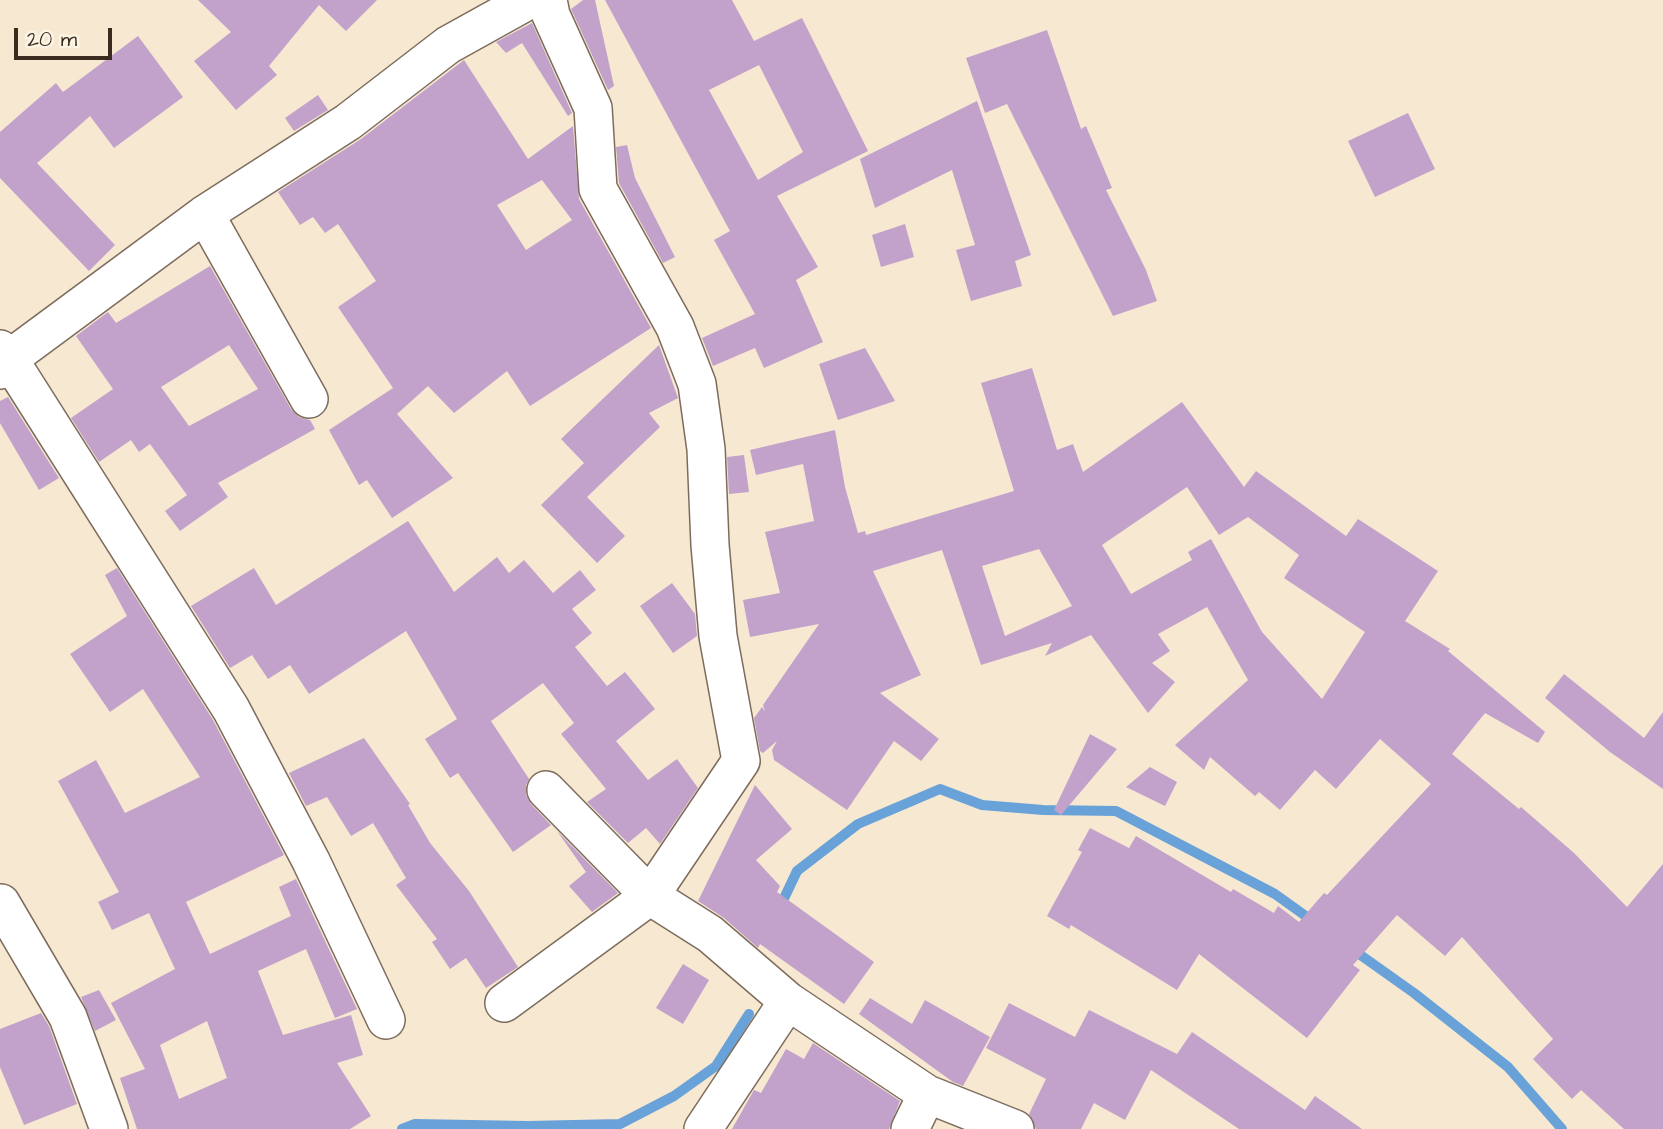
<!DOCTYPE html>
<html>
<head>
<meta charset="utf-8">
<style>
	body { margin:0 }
	#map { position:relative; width:1663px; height:1129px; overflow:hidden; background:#f7e8d1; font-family:"Architects Daughter",sans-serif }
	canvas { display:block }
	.scale { position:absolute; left:14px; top:28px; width:98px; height:32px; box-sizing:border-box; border:4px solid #3b2a1e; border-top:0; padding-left:9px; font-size:21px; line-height:24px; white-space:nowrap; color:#3b2a1e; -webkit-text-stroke:5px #fcf5e5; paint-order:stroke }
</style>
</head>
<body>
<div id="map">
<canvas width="1663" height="1129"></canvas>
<div class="scale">20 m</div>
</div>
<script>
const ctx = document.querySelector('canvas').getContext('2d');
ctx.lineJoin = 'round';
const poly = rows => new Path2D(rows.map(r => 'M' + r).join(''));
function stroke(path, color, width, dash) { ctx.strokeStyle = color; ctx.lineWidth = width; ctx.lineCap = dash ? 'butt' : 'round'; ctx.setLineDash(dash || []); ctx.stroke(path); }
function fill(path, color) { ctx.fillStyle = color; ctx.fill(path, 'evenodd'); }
stroke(poly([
	[779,909,797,871,858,824,940,789,982,805,1043,810,1116,811,1275,894,1314,922],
	[1352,949,1414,993,1508,1067,1562,1129],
	[402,1129,415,1124,527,1126,620,1124,674,1096,716,1066,749,1014]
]), '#69a2d8', 10);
fill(poly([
	[198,0,377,0,346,31,319,5,269,66,277,75,236,110,194,61,231,32],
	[583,0,595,0,614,86,608,90,571,9],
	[605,0,732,0,754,41,802,18,868,151,777,196,818,267,796,280,823,342,764,368,755,348,713,366,702,338,755,314,714,240,730,231],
	[759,65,803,152,758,180,709,90],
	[532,23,572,113,568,116,522,43,506,53,496,42],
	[1047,30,1081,129,1086,126,1112,188,1106,190,1146,270,1157,301,1113,316,1007,104,985,113,966,58],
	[138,36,183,97,114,148,90,116,37,163,115,245,89,271,0,178,0,132,56,83,63,92],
	[464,60,528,159,573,126,579,199,651,328,530,406,507,371,454,413,428,386,397,414,453,478,392,518,367,480,359,485,329,430,393,388,338,307,376,281,338,224,325,233,313,217,300,225,278,192,361,139],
	[542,180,572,220,526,250,497,205],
	[318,95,328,110,294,131,285,118],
	[977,101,1031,255,1015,261,1022,286,971,301,956,250,975,245,952,170,875,208,860,159],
	[1408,113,1435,169,1375,197,1348,141],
	[627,145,635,178,675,257,663,263,619,183,616,147],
	[905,224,914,257,881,267,872,235],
	[210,266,291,409,299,417,310,420,315,429,218,483,228,497,180,531,165,511,187,495,150,444,139,452,131,440,99,462,71,418,113,389,76,336,108,312,116,323],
	[229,345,258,389,189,426,161,387],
	[659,345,678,398,649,413,660,427,587,497,625,536,597,563,541,505,584,463,561,439],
	[865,348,895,401,838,420,819,364],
	[1032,368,1057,450,1073,444,1083,472,1182,402,1244,487,1256,471,1346,536,1358,519,1438,571,1405,621,1450,649,1448,651,1545,732,1538,743,1485,713,1452,754,1519,809,1521,807,1574,853,1627,907,1663,864,1663,1129,1624,1129,1581,1090,1572,1099,1533,1059,1553,1039,1462,937,1445,956,1397,915,1353,965,1360,970,1307,1038,1199,954,1177,990,1071,925,1069,929,1047,916,1082,852,1078,850,1090,828,1129,848,1136,836,1231,892,1233,889,1274,913,1278,906,1299,922,1324,893,1327,895,1431,784,1380,739,1336,789,1315,770,1280,810,1259,792,1255,796,1210,757,1204,770,1175,745,1248,680,1207,607,1158,634,1170,651,1152,663,1175,682,1148,713,1091,635,1045,656,1052,643,981,665,942,550,873,571,921,675,880,693,939,739,921,761,894,741,847,810,774,760,772,750,777,741,763,753,760,751,754,718,762,707,765,711,763,705,819,624,750,637,743,600,780,593,765,532,814,521,803,464,756,475,750,450,835,430,845,487,858,533,865,531,866,535,1014,491,981,383],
	[1187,487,1219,535,1248,517,1299,555,1284,578,1365,632,1322,699,1262,632,1211,539,1188,552,1192,560,1131,594,1102,545],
	[1039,549,1072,606,1005,636,982,566],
	[8,397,59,478,39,490,0,423,0,401],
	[744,455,749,492,729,494,727,457],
	[408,521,454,592,497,557,509,573,524,560,553,593,580,570,596,590,572,609,592,633,575,647,607,686,625,672,655,709,616,741,648,780,677,759,698,788,660,844,646,828,628,843,587,802,606,789,561,734,574,723,543,683,491,721,529,779,526,785,526,795,531,804,551,825,513,852,458,773,450,778,425,739,457,719,406,631,309,694,290,665,268,679,252,655,230,668,191,606,254,568,276,605],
	[117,568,213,720,284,855,186,902,210,954,291,916,279,887,296,879,357,1009,335,1018,306,949,258,971,283,1035,351,1015,363,1055,337,1063,371,1116,350,1129,137,1129,120,1078,145,1069,111,1003,175,969,149,913,112,930,98,902,119,892,58,781,96,760,125,813,200,777,143,689,110,712,70,654,127,616,105,575],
	[207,1021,227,1078,179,1099,160,1045],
	[672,583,695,614,697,636,673,653,640,606],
	[1564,674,1644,738,1663,712,1663,789,1610,752,1545,698],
	[1090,734,1117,749,1061,815,1054,810],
	[364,738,410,804,408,805,430,843,469,891,518,967,486,988,466,958,450,969,432,942,437,939,396,885,406,878,373,823,351,836,327,797,306,806,289,773],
	[1150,767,1177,782,1165,806,1126,787],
	[755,785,792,829,756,860,780,886,777,892,874,962,844,1004,760,944,758,948,724,918,698,901],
	[557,831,618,893,592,912,569,886,586,872],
	[683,964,709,980,683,1024,656,1008],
	[99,990,116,1020,95,1031,81,997],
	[870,998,912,1024,925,1000,990,1037,963,1086,953,1082,859,1014],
	[1009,1003,1075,1037,1089,1010,1177,1054,1192,1032,1305,1110,1315,1096,1362,1129,1239,1129,1151,1070,1125,1120,1094,1103,1081,1129,1036,1129,1029,1114,1046,1079,986,1048],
	[41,1013,49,1026,77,1104,24,1125,0,1067,0,1029],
	[813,1043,900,1101,889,1129,732,1129,754,1090,761,1093,786,1049,804,1059]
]), '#c2a2cb');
const street = poly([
	[205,214,309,399],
	[0,349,9,359,231,709,311,861,386,1020],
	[0,370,9,359,205,214,348,122,448,45,529,0],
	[546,790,650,896,710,934,788,1001,927,1094,1015,1129],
	[1,903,68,1017,109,1129],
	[504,1003,650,896,741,761,718,636,710,545,706,449,697,384,675,327,598,189,593,108,551,15,548,0],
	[703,1129,788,1001],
	[910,1129,927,1094]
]);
stroke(street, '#7d6c5d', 40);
stroke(street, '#fff', 37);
</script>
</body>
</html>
